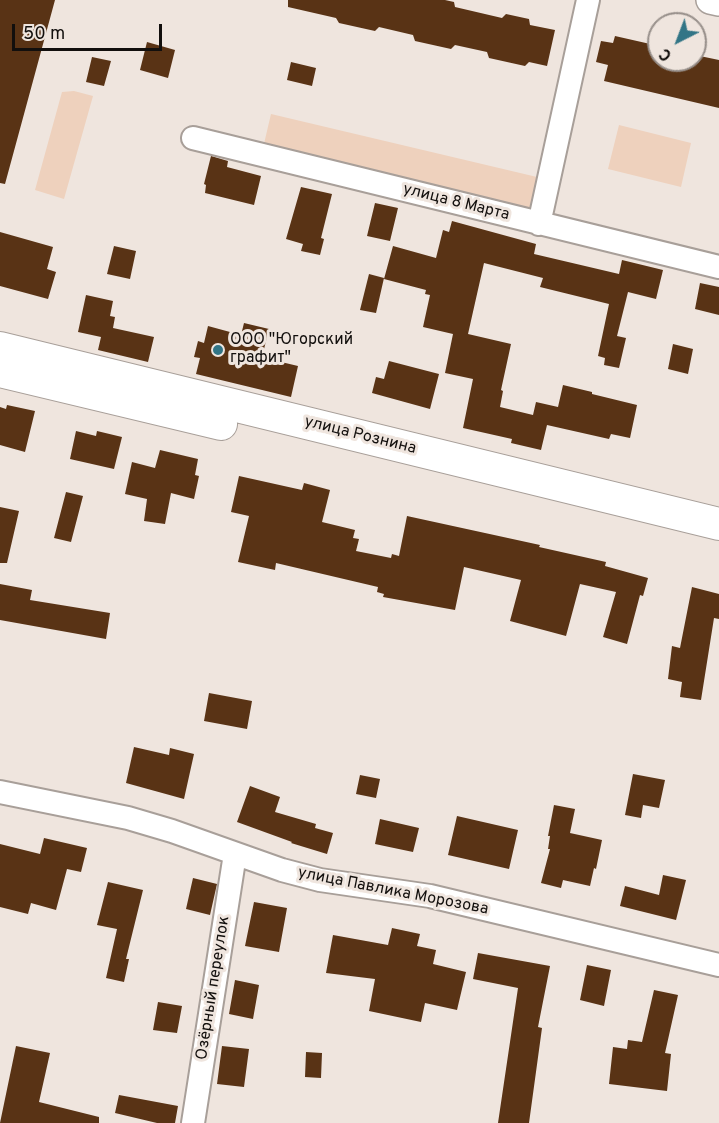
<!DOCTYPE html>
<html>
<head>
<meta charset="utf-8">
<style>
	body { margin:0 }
	#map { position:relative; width:719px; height:1123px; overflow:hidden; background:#efe5de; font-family:Overpass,sans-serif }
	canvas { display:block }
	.north { position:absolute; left:647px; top:12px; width:60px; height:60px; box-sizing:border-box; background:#efe5de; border:2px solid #978f8a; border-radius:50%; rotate:222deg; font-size:16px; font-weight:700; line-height:24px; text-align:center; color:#120f0d }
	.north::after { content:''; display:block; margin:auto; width:21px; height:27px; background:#327586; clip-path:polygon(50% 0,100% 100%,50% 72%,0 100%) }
	.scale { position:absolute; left:12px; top:24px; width:150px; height:27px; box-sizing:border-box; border:3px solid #120f0d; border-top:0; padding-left:8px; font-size:18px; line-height:21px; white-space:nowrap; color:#120f0d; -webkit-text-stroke:4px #efe5de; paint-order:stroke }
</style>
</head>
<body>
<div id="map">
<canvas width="719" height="1123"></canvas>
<div class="north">С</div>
<div class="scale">50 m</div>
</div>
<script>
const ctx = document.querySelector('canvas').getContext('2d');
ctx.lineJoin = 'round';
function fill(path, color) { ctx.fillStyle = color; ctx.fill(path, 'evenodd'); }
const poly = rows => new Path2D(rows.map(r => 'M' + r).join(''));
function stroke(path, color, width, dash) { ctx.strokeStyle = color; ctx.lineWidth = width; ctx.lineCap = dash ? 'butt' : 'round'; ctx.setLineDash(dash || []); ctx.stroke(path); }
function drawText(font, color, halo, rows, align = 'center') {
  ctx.font = font + ' Overpass,sans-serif'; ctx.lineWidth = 6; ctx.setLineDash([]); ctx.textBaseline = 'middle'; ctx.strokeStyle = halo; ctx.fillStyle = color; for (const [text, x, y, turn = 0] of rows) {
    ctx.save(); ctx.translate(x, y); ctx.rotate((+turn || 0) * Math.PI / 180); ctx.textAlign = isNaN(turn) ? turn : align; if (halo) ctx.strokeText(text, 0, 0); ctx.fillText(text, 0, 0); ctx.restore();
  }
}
fill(poly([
	[74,91,93,96,64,199,35,190,62,92],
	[271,114,537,177,529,212,263,148],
	[619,125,691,143,681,187,608,169]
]), '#eed1bd');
fill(poly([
	[0,0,55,0,5,184,0,183],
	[288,0,445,0,454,2,455,7,502,18,506,14,529,19,530,25,555,30,547,66,529,62,525,66,489,58,487,52,455,45,451,49,415,41,413,35,379,27,375,31,339,23,336,18,288,7],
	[615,36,659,46,659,60,695,60,695,55,719,60,719,108,604,81,608,65,596,62,601,41,613,43],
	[147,42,175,50,168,78,140,70],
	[92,57,111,61,104,86,86,82],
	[291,62,316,68,312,86,287,80],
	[211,156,228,161,227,167,261,176,254,205,205,193,206,185,204,184],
	[301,187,332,194,321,238,324,239,320,255,301,251,303,244,286,239],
	[375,203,398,208,390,241,367,236],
	[452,221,536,244,534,254,619,274,622,260,663,270,656,299,628,292,617,336,626,338,619,368,604,365,605,358,598,356,609,304,540,287,543,278,484,263,468,334,511,344,501,390,503,391,500,407,533,415,536,402,558,407,563,385,592,392,592,394,637,405,630,438,611,434,609,439,547,425,541,450,511,443,512,439,463,428,473,379,445,373,453,334,423,327,430,295,425,294,426,290,384,279,393,246,436,258,443,230,449,232],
	[0,232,53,247,47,269,56,272,48,299,0,286],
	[114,246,136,251,130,279,107,274],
	[369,274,384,278,376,313,360,310],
	[700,283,719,287,719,315,695,309],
	[86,295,113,301,110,316,115,317,113,328,154,337,148,362,98,350,101,337,78,332],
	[244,323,269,329,263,353,278,356,277,361,298,366,291,397,196,374,200,358,194,357,198,341,204,343,208,326,241,335],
	[673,344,693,349,688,374,668,369],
	[389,361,439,374,430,409,372,393,376,377,384,379],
	[7,405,35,411,25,452,0,445,0,407,6,409],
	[76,431,96,436,97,431,122,437,114,469,70,459],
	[160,450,198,459,195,475,199,476,194,499,171,493,165,524,144,521,147,499,125,494,132,462,155,468],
	[239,476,302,490,304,483,330,490,322,522,355,530,353,538,359,539,356,551,391,558,392,554,399,556,407,516,540,545,539,547,606,562,605,566,648,578,643,596,640,595,627,644,603,637,616,592,580,584,566,636,510,621,521,580,464,567,455,610,383,597,384,594,377,592,378,587,276,563,275,570,238,562,249,516,231,512],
	[66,492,83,496,71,542,54,538],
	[0,507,19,511,7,563,0,563],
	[0,584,32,590,30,600,110,613,106,639,0,620],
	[692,587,719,594,719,619,714,618,701,700,680,697,682,682,668,679,672,646,680,648],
	[209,693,252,701,247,729,204,721],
	[134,747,169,755,170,748,194,754,184,799,126,783],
	[633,774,665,780,659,808,643,805,641,818,625,815],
	[360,775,380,779,376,798,356,794],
	[250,786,280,797,275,812,316,824,315,828,333,833,327,854,291,843,292,842,237,822],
	[554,805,575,809,570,833,602,840,596,869,594,868,590,886,563,880,561,888,541,883,550,849,548,849,550,836,548,836],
	[457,816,518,830,509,869,448,855],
	[380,819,419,828,413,852,375,844],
	[44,838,87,848,81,872,67,869,56,910,31,903,28,914,0,907,0,844,40,854],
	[663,875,686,880,676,920,620,906,625,886,659,895],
	[193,878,217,884,210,915,186,909],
	[108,882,143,890,126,959,129,959,124,982,106,978,117,929,97,925],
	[254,902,287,908,279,952,245,946],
	[392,928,420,934,417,946,436,950,433,964,466,972,457,1010,425,1003,421,1022,369,1011,375,979,326,973,333,935,388,945],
	[478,953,550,966,538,1027,542,1028,529,1123,498,1123,518,988,473,979],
	[587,965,611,970,604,1006,580,1000],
	[235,980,259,985,253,1019,229,1014],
	[654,990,678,995,665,1053,671,1054,667,1091,609,1084,613,1047,627,1049,628,1040,642,1042],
	[158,1002,182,1006,177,1033,153,1030],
	[16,1046,50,1053,39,1102,99,1117,99,1123,0,1123],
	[222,1046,249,1049,244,1087,217,1084],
	[306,1052,322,1053,321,1078,305,1077],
	[119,1095,178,1106,175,1123,157,1123,115,1113]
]), '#593315');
const minor = poly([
	[193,138,719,267],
	[539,224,588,0],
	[0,792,128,818,172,831,282,870,320,880,430,896,719,965],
	[193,1123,235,854]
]);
const tertiary = poly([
	[710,0,719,2]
]);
const secondary = poly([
	[0,348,719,524],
	[0,371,221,424]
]);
stroke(minor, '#a89f99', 26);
stroke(tertiary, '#a89f99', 30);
stroke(secondary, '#a89f99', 34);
stroke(minor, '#fff', 22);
stroke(tertiary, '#fff', 27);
stroke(secondary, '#fff', 32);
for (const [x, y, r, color] of [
	[218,350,6,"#327586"]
]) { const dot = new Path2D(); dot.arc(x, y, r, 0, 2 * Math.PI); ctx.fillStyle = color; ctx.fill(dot); stroke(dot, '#efe5de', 2); }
drawText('16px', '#120f0d', '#efe5de', [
	["улица 8 Марта",456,203,14],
	["улица Рознина",360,436,14],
	["улица Павлика Морозова",393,892,11],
	["Озёрный переулок",214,988,-81]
]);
drawText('16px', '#120f0d', '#efe5de', [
	["ООО \"Югорский",230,341],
	["графит\"",230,359]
], 'left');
</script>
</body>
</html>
